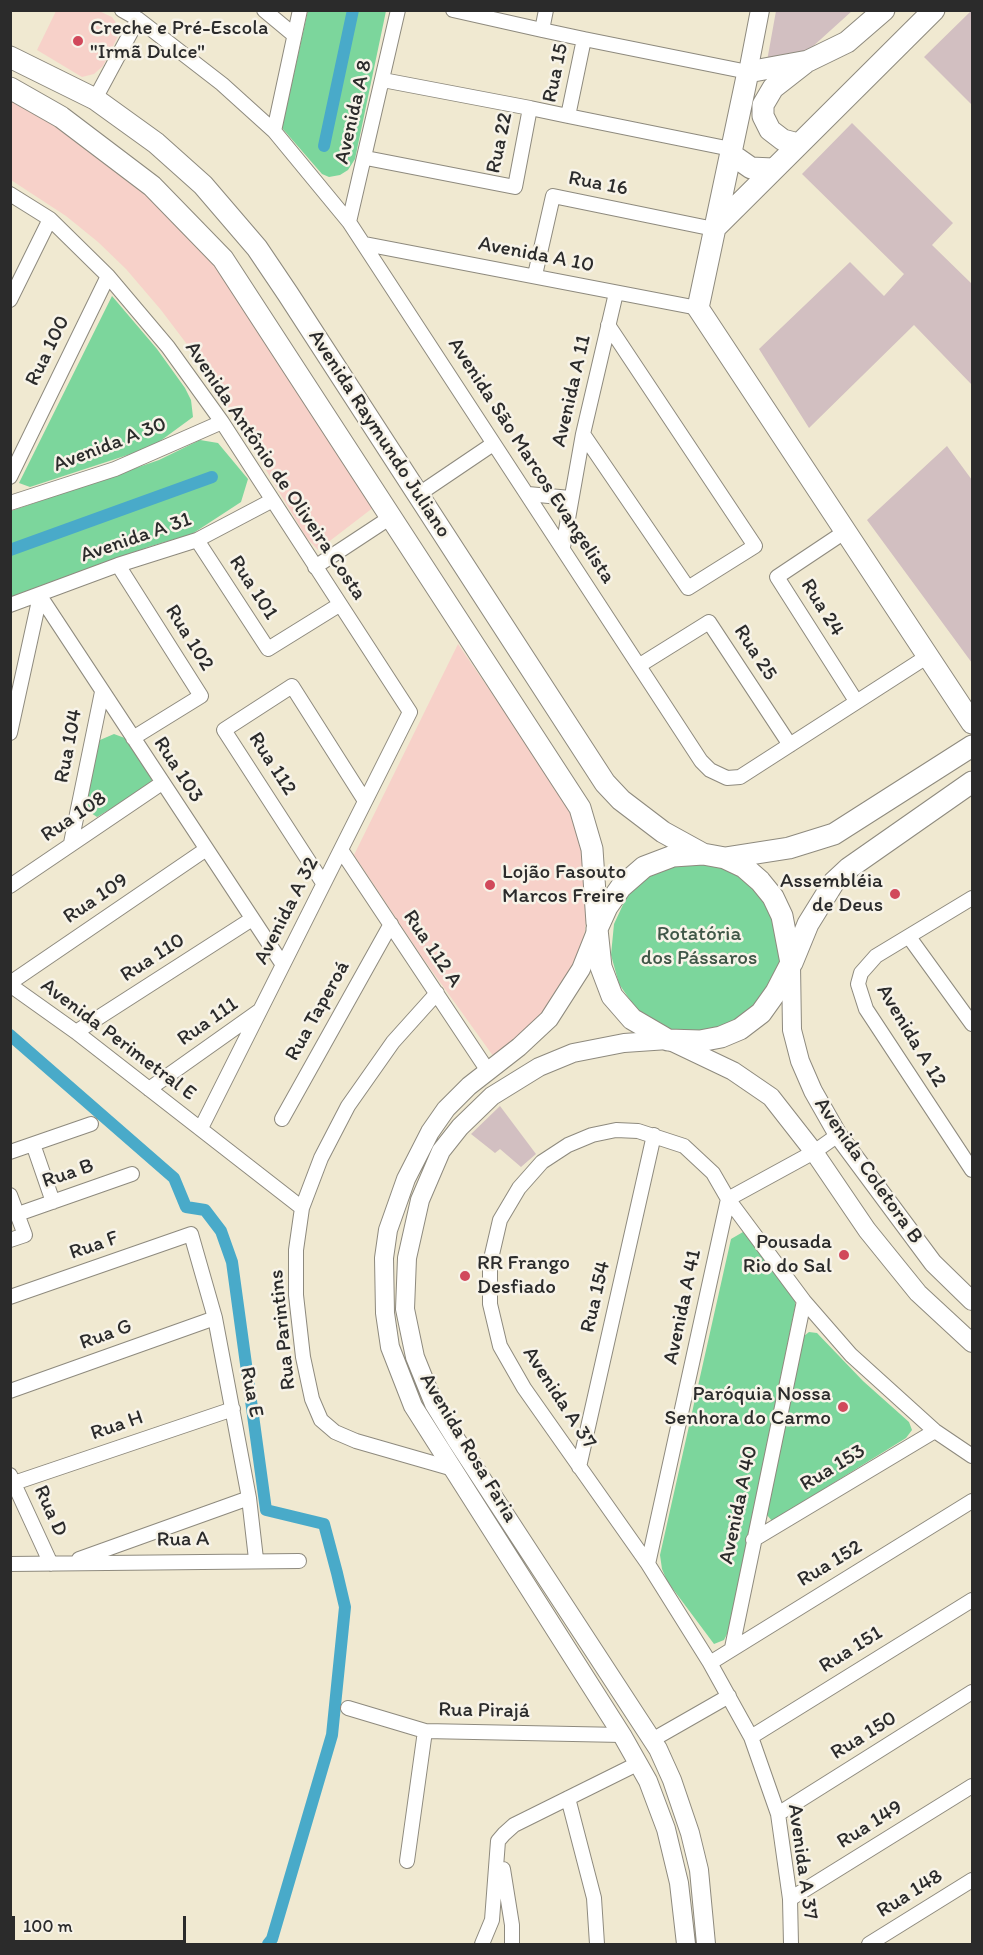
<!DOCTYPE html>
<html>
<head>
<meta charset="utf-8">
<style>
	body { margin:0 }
	#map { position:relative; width:983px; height:1955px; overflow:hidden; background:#f0e9d1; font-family:Itim,sans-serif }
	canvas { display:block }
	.frame { position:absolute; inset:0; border:12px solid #2b2b2b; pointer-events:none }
	.scale { position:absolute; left:12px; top:1916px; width:174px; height:27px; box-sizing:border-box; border:3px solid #2b2b2b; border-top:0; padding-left:8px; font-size:18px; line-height:21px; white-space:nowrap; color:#2b2b2b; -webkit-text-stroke:4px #f7f3e8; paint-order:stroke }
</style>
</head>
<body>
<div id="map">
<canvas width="983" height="1955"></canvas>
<div class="frame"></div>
<div class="scale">100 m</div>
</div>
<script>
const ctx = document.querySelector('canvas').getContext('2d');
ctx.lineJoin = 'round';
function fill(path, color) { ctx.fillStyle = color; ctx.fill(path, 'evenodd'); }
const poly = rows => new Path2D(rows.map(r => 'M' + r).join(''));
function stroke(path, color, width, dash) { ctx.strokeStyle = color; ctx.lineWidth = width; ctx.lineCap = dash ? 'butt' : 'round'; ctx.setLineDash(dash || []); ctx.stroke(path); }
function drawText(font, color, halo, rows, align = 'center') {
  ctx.font = font + ' Itim,sans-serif'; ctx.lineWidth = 5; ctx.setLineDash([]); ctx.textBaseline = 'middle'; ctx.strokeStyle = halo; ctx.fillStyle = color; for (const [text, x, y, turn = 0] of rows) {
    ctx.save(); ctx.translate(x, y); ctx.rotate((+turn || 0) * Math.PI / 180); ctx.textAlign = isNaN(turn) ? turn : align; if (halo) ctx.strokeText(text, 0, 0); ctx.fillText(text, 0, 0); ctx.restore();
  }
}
fill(poly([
	[56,11,99,11,112,17,121,30,103,66,94,74,82,77,37,50],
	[10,95,29,104,160,201,218,263,374,507,318,550,306,537,247,438,186,343,161,310,126,269,98,242,66,216,11,180],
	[458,644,565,800,578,826,589,888,585,931,577,963,559,1000,496,1060,422,957,354,855]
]), '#f7d1c9');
fill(poly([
	[776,11,852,11,800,58,767,61],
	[971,11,972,11,972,105,924,57],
	[852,123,953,223,932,245,972,284,972,385,914,325,809,428,759,349,850,262,884,296,904,274,802,174],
	[947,446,972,480,972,663,867,520],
	[500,1106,536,1154,521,1167,500,1149,495,1153,471,1134]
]), '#d2bfc1');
fill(poly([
	[308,10,386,11,355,159,348,170,340,175,329,177,322,174,282,128],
	[112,296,157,349,185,388,191,400,193,417,152,447,30,487,19,483],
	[200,440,218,443,248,479,241,502,192,534,148,547,11,597,11,511,159,460],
	[114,734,130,740,148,769,152,781,142,790,97,817,85,809,94,751,100,740],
	[710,860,764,888,785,966,738,1026,723,1032,677,1032,662,1027,637,1010,619,984,611,955,614,924,627,896,638,884,664,867],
	[743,1232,750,1234,795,1299,795,1307,729,1630,724,1640,714,1644,667,1581,662,1569,660,1555,731,1239],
	[809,1332,817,1333,863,1381,909,1422,912,1430,906,1438,772,1521,767,1515,804,1336]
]), '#7cd69c');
stroke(poly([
	[324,146,353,10],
	[10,550,212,477],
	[10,1035,174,1178,186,1207,205,1210,221,1231,232,1262,266,1510,324,1524,337,1573,345,1607,332,1735,272,1939,268,1944]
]), '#49aac9', 12);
const street = poly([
	[122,10,138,19,222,84,274,131,349,222,701,761,710,770,727,778,740,777,928,656],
	[264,10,294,35],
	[453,10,542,30,546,10],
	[542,30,584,39],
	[95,99,138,19],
	[530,108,568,116],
	[274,131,300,10],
	[731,149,568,116,584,39,748,72],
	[366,158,515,187,530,108,383,80],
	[10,194,50,219,108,276,168,347,222,422,410,712,201,1128],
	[349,222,398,10],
	[365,244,698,308],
	[535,275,553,196,714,229],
	[10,300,50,219],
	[583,434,688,588,755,546,608,325],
	[10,477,108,276],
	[419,494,493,444],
	[528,494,570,498],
	[10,503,115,469,222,422],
	[846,531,777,577,856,701],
	[197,540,268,649,339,605],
	[563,547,583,434,616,293],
	[118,565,201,696,133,738],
	[315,567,391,517],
	[40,596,283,965],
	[10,605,118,565,197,540,271,501],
	[640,665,709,622,790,745],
	[10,733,40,596],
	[71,843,102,692],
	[341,850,488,1071],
	[323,883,224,730,292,686,365,801],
	[10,886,162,783],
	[972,898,876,956,861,973,858,984,866,1009,972,1170],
	[909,937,972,1024],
	[10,983,205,850],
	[10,985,76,1032,302,1208],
	[437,993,393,1042,348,1106,321,1158,302,1208,296,1250,296,1295,303,1357,312,1399,321,1420,335,1432,356,1441,450,1468],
	[76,1032,252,919],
	[149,1089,259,1011],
	[282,1119,391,924],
	[33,1144,53,1202],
	[10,1152,91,1124],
	[10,1195,25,1235,10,1240],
	[18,1214,132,1174],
	[10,1297,191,1234,215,1318,249,1498,256,1559],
	[10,1391,215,1318],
	[579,1467,654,1135],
	[10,1475,51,1564],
	[14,1483,233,1409],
	[753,1540,935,1431],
	[79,1559,249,1498],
	[10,1564,299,1561],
	[648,1564,728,1199,814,1152,838,1135],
	[732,1648,804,1301],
	[710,1663,972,1501],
	[348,1708,425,1731,622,1735],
	[751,1737,972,1600],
	[652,1740,729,1696],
	[568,1798,594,1898,597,1944],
	[778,1814,972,1692],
	[407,1861,425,1731],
	[503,1869,512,1925,512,1944],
	[790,1899,972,1786],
	[482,1944,492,1920,498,1841,504,1834,514,1825,639,1763],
	[791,1944,790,1899,778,1814,751,1737,710,1663,648,1564,524,1388,500,1346,490,1304,490,1263,500,1220,519,1188,542,1162,568,1145,592,1135,616,1130,638,1131,684,1146,713,1173,728,1199,804,1301,851,1355,935,1431,972,1456],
	[869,1944,972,1880]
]);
const secondary = poly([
	[748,72,760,10],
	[597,929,581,969,549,1019,519,1047,469,1086,446,1109,430,1132,406,1179,388,1230,384,1258,385,1313,390,1347,413,1406,622,1735,648,1781,666,1829,679,1883,686,1944],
	[791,965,792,1030,800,1061,813,1091,838,1135,933,1263,972,1301],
	[706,1944,699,1870,690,1833,672,1780,658,1749,457,1441,434,1404,415,1357,405,1309,407,1258,420,1200,441,1151,460,1127,492,1096,539,1067,573,1053,624,1043,668,1040,733,1071,771,1097,814,1152,867,1230,918,1293,972,1343]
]);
const primary = poly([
	[884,10,847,42,808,61,748,72,698,308,972,723],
	[10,57,95,99,156,143,203,185,257,248,288,294,605,783,621,800,663,832,703,854,725,858,744,867,760,881,773,897,782,916,791,963,776,992,761,1013,740,1029,721,1037,700,1041,668,1040,632,1019,612,996,601,967,597,929,607,907,621,887,644,867,673,856,703,854],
	[10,88,61,117,152,186,223,259,580,808,592,849,597,923],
	[798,144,783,140,770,130,763,116,763,105,773,88,805,63],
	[731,154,751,168,773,169],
	[715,228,934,10],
	[725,858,789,848,834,834,972,746],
	[792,963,808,924,834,882,849,868,972,782]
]);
stroke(street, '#8e8a7e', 16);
stroke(secondary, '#8e8a7e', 20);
stroke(primary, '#8e8a7e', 23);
stroke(street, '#fff', 14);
stroke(secondary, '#fff', 18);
stroke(primary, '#fff', 21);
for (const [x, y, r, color] of [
	[78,41,6,"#d1495b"],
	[490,885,6,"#d1495b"],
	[895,894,6,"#d1495b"],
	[844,1255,6,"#d1495b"],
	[465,1276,6,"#d1495b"],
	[843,1407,6,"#d1495b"]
]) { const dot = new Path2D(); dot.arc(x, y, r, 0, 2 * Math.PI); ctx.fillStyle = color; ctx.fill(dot); stroke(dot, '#f7f3e8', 2); }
drawText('21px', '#2b2b2b', '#f7f3e8', [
	["Creche e Pré-Escola",90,29],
	["\"Irmã Dulce\"",90,53],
	["Lojão Fasouto",502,873],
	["Marcos Freire",502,897],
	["Assembléia",883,882,"right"],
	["de Deus",883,906,"right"],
	["Pousada",832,1243,"right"],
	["Rio do Sal",832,1267,"right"],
	["RR Frango",477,1264],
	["Desfiado",477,1288],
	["Paróquia Nossa",831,1395,"right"],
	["Senhora do Carmo",831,1419,"right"]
], 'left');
drawText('21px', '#2b2b2b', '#f7f3e8', [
	["Rua 15",556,73,-78],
	["Avenida A 8",354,112,-77],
	["Rua 22",500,143,-78],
	["Rua 16",598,184,11],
	["Avenida A 10",536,255,11],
	["Rua 100",48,351,-64],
	["Avenida A 11",572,391,-77],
	["Avenida Raymundo Juliano",379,434,57],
	["Avenida A 30",110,445,-21],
	["Avenida São Marcos Evangelista",531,461,57],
	["Avenida Antônio de Oliveira Costa",275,471,56],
	["Avenida A 31",136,538,-19],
	["Rua 101",253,588,57],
	["Rua 24",822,608,58],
	["Rua 102",189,638,58],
	["Rua 25",755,653,57],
	["Rua 104",69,746,-79],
	["Rua 112",272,764,57],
	["Rua 103",178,770,57],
	["Rua 108",74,817,-34],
	["Rua 109",96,899,-34],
	["Avenida A 32",287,911,-63],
	["Rua 112 A",432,949,56],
	["Rua 110",153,958,-33],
	["Rua Taperoá",318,1011,-61],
	["Rua 111",208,1022,-35],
	["Avenida A 12",911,1036,59],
	["Avenida Perimetral E",118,1040,37],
	["Avenida Coletora B",868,1171,55],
	["Rua B",68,1174,-19],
	["Rua F",94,1246,-19],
	["Rua 154",596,1297,-77],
	["Avenida A 41",683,1307,-78],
	["Rua Parintins",283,1330,-96],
	["Rua G",106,1335,-20],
	["Rua E",251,1392,79],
	["Avenida A 37",559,1398,57],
	["Rua H",117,1426,-19],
	["Avenida Rosa Faria",468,1448,59],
	["Rua 153",833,1468,-31],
	["Avenida A 40",739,1505,-78],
	["Rua D",50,1511,66],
	["Rua A",183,1540,-1],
	["Rua 152",830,1564,-31],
	["Rua 151",851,1650,-32],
	["Rua Pirajá",484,1711,1],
	["Rua 150",864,1736,-32],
	["Rua 149",870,1825,-32],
	["Avenida A 37",802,1862,82],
	["Rua 148",910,1894,-32]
]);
drawText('21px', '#3f5647', '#f7f3e8', [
	["Rotatória",699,935],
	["dos Pássaros",699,959]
]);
</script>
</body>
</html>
